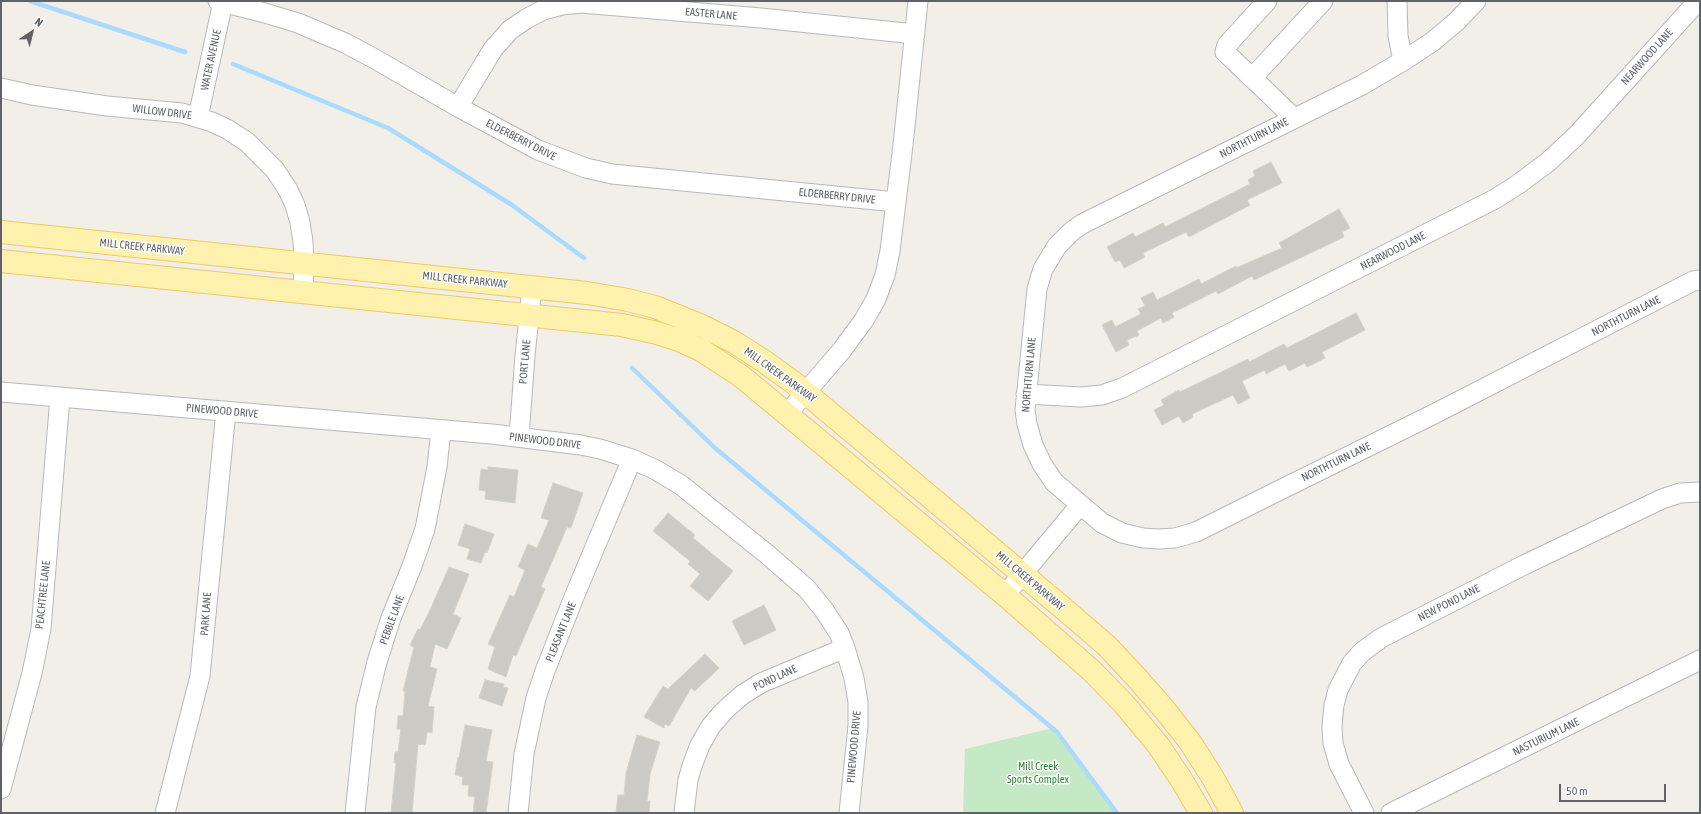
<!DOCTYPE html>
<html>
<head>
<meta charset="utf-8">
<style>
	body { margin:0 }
	#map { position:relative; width:1701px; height:814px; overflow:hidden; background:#f1efe8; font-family:"Asap Condensed",sans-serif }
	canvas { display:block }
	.frame { position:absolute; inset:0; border:2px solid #5f6368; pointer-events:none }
	.north { position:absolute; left:12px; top:12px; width:40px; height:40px; -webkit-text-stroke:3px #fff; paint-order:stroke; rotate:35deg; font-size:11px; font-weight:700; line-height:16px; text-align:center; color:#5f6368 }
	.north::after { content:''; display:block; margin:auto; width:14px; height:18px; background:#5f6368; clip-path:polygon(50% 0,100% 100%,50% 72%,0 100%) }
	.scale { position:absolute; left:1559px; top:784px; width:107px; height:18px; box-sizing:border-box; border:2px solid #5f6368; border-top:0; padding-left:5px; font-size:12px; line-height:14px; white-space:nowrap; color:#5f6368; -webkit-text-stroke:3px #fff; paint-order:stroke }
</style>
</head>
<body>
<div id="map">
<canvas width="1701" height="814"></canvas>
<div class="frame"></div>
<div class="north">N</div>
<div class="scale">50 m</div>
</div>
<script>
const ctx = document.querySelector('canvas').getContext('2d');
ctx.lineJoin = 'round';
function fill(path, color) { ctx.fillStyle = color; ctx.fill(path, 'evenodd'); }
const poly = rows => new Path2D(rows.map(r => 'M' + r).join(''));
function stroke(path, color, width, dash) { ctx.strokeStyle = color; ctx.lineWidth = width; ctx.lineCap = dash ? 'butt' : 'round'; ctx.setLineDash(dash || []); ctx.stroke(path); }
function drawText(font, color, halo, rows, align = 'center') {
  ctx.font = font + ' "Asap Condensed",sans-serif'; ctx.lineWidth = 3; ctx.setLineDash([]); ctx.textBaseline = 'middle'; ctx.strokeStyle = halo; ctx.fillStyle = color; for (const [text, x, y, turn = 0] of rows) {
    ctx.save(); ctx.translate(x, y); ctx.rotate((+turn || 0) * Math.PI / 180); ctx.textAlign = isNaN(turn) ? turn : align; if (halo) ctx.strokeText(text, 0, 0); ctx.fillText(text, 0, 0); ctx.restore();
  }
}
fill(poly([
	[1053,728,1117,813,963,813,965,749]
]), '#c5e8c5');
stroke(poly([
	[30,1,185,52],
	[233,64,388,128,512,205,584,258],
	[632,368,715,448,1057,732,1117,813]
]), '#aadaff', 4.5);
const building = poly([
	[1271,162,1282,183,1247,200,1250,205,1189,237,1186,232,1143,253,1145,257,1124,268,1120,260,1115,262,1107,247,1133,233,1135,237,1163,223,1165,227,1250,184,1248,180,1255,176,1253,171,1271,162],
	[1339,209,1350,228,1342,232,1344,237,1254,280,1252,276,1218,294,1216,291,1172,313,1174,317,1163,323,1161,318,1137,331,1139,335,1127,340,1129,345,1116,352,1102,325,1112,320,1115,327,1141,314,1138,309,1145,306,1141,298,1153,292,1157,300,1199,279,1201,284,1236,266,1236,268,1282,248,1279,243,1339,209],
	[1356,313,1365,330,1322,352,1325,358,1307,367,1305,363,1289,371,1285,364,1266,374,1265,370,1242,381,1250,398,1238,404,1233,395,1192,414,1193,417,1183,423,1179,416,1162,425,1154,410,1164,405,1161,400,1179,390,1180,392,1248,359,1249,362,1284,344,1287,348,1356,313],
	[488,467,518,470,515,503,485,499,486,491,479,490,481,469,488,470,488,467],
	[553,483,583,493,571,528,567,527,541,587,545,589,516,656,513,655,506,677,488,669,495,647,488,644,510,595,514,597,525,570,518,567,528,544,537,548,549,520,541,518,553,483],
	[668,513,695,535,693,538,733,571,708,601,690,586,700,574,688,564,690,561,653,531,668,513],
	[465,524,494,534,487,553,485,552,481,563,467,559,470,549,458,545,465,524],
	[449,567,469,574,453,614,461,618,447,649,435,644,430,667,437,669,428,706,434,707,432,733,427,732,425,745,418,744,412,813,391,813,396,763,394,763,395,752,398,752,401,729,397,729,398,716,403,716,405,692,403,691,414,647,410,645,418,629,420,630,431,608,449,567],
	[764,605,776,630,744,645,732,621,764,605],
	[705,654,719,668,695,691,691,688,669,726,665,724,664,728,644,717,663,686,668,689,705,654],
	[485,680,504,684,503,687,508,688,502,706,479,698,485,680],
	[465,725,492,730,486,761,493,762,486,813,473,813,475,797,468,796,469,785,462,785,463,777,455,775,458,757,459,758,465,725],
	[637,735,660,742,650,774,647,801,650,801,649,813,616,813,618,795,624,795,626,773,637,735]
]);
fill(building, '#cccac5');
stroke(building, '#d6d1c6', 1);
const minor = poly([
	[218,1,265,13,298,23,345,43,375,59,458,107,538,150,586,168,612,174,896,202],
	[1267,1,1227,45,1225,52,1294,118],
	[1397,1,1398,36,1403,61],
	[1476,1,1456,22,1432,42,1403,61,1362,85,1082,224,1071,232,1057,246,1043,269,1037,289,1025,410,1027,424,1033,445,1042,464,1054,482,1102,523,1122,533,1143,538,1159,539,1175,538,1196,532,1280,490,1432,415,1693,281,1700,280],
	[1252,78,1323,1],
	[1,88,32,95,107,106,182,113,212,122,227,129,247,142,275,170,288,190,295,205,300,222,303,242,304,263,303,291],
	[458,107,493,49,510,30,526,19,543,10,562,5,581,3,761,18,915,34],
	[198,117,223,2],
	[1,392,492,434,581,445,600,449,632,459,656,470,681,485,768,555,807,589,824,610,839,633,845,648,854,678,858,702,858,726,849,813],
	[1026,394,1081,397,1102,395,1122,388,1495,199,1517,185,1548,162,1576,136,1698,1],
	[787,414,842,350,864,320,876,299,885,275,890,251,903,145,918,1],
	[519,437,525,356,532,287],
	[1005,595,1080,505],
	[1,789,32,673,41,629,60,397],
	[165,813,200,676,226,411],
	[355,813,366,707,377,662,391,618,412,566,425,529,437,467,441,430],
	[518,813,524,754,536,698,545,671,574,597,632,459],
	[684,813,688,780,692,766,700,745,711,726,725,710,742,695,761,683,845,648],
	[1364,813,1339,764,1333,743,1332,727,1334,705,1338,690,1352,663,1362,652,1381,638,1524,565,1662,499,1680,493,1700,492],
	[1391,813,1700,660]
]);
const major = poly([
	[1,232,587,293,628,300,655,307,702,326,734,342,765,362,794,383,1064,609,1107,646,1136,677,1164,709,1190,742,1213,778,1232,813],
	[1,261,622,325,657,333,679,340,701,350,741,376,1005,595,1092,671,1124,704,1158,745,1181,779,1201,813]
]);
stroke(minor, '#b5b8bc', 21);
stroke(major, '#f2c960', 24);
stroke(minor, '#fff', 19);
stroke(major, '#fff2af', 22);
drawText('11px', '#5f6368', '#fff', [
	["EASTER LANE",711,14,5],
	["NEARWOOD LANE",1647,57,-48],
	["WATER AVENUE",211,60,-78],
	["WILLOW DRIVE",162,112,7],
	["NORTHTURN LANE",1254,138,-27],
	["ELDERBERRY DRIVE",521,140,27],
	["ELDERBERRY DRIVE",837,196,6],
	["MILL CREEK PARKWAY",142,247,6],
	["NEARWOOD LANE",1393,251,-27],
	["MILL CREEK PARKWAY",465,280,6],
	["NORTHTURN LANE",1626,316,-27],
	["PORT LANE",525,362,-85],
	["MILL CREEK PARKWAY",780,375,36],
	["NORTHTURN LANE",1029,375,-85],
	["PINEWOOD DRIVE",222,411,5],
	["PINEWOOD DRIVE",545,441,7],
	["NORTHTURN LANE",1336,462,-26],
	["MILL CREEK PARKWAY",1030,581,40],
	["PEACHTREE LANE",43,595,-84],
	["NEW POND LANE",1449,603,-27],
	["PARK LANE",206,614,-86],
	["PEBBLE LANE",392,620,-70],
	["PLEASANT LANE",561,632,-68],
	["POND LANE",775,678,-25],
	["NASTURIUM LANE",1546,737,-26],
	["PINEWOOD DRIVE",854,747,-85]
]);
drawText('11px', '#348238', '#fff', [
	["Mill Creek",1038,767],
	["Sports Complex",1038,780]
]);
</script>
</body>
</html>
